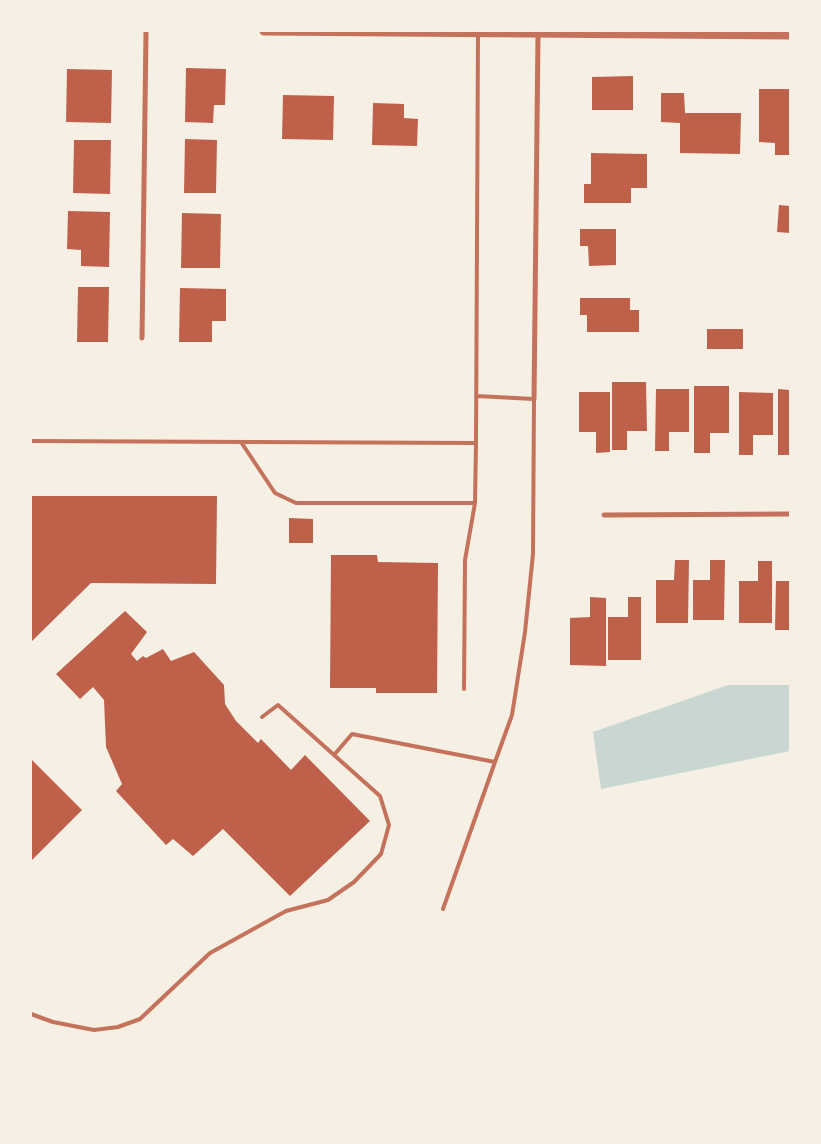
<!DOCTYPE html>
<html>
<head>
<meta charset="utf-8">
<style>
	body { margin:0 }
	#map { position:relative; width:821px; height:1144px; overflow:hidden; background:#f6efe4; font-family:"Fira Sans",sans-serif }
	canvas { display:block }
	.frame { position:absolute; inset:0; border:32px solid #f6efe4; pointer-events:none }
</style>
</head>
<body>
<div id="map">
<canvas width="821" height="1144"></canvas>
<div class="frame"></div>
</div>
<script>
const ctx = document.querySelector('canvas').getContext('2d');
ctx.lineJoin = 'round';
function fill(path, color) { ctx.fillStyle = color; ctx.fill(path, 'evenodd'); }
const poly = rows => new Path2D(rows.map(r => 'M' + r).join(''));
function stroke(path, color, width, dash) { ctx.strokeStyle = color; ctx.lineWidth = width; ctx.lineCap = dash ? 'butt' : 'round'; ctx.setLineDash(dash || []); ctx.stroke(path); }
fill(poly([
	[728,685,790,685,790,751,601,789,593,732]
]), '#c9d6d2');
fill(poly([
	[186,68,226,69,225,105,214,105,213,123,185,122],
	[67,69,112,70,111,123,66,122],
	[633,76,633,110,592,110,592,77],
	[759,89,790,89,790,155,775,155,775,143,759,142],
	[661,93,684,93,685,113,741,113,740,154,680,153,680,123,661,122],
	[283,95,334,96,333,140,282,139],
	[373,103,404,104,404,118,418,119,417,146,372,145],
	[185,139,217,140,216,193,184,193],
	[74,140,111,140,110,194,73,193],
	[591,153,647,154,647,188,631,188,631,203,584,203,584,184,591,184],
	[779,205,790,206,790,233,777,232],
	[68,211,110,212,109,267,81,266,81,250,67,249],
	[182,213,221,214,220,268,181,268],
	[580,229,616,229,616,265,589,266,588,246,580,246],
	[78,287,109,287,108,342,77,342],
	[180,288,226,289,226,321,212,321,212,342,179,342],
	[580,298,630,298,630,310,639,310,639,332,587,332,587,315,580,315],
	[707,329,743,329,743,349,707,349],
	[612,382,646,382,647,431,627,431,627,450,612,450],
	[694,386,729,386,729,433,710,433,710,453,694,453],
	[656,389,689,389,689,432,669,432,669,451,655,451],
	[778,389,790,390,790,455,778,455],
	[579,392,610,392,610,452,596,453,596,432,579,432],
	[739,392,773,393,773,435,753,435,753,455,739,455],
	[31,496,217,496,216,584,91,583,31,642],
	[289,518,313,519,313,543,289,543],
	[331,555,377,555,378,562,438,563,437,693,376,693,376,688,330,688],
	[675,560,689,560,688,623,656,623,656,580,674,580],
	[710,560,725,560,724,620,693,620,693,580,710,580],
	[758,561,772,561,772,623,739,623,739,581,758,581],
	[776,581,790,581,790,630,775,630],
	[590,597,606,598,606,666,570,665,570,618,590,617],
	[628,597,641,597,641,660,608,660,608,617,628,617],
	[125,611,147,632,131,654,137,661,143,656,146,658,163,649,171,661,194,652,224,685,225,704,236,721,258,743,261,739,291,770,305,755,370,821,290,896,223,829,193,856,173,839,166,845,116,791,122,784,106,747,104,700,93,687,80,699,56,674],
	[31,759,82,810,31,861]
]), '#bf614a');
stroke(poly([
	[477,396,534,399,533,554,525,632,512,715,495,762],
	[31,441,476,443,478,34],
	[241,442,275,493,296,503,475,503],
	[464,689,465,560,475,503,476,443],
	[334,755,352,734,495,762,443,909],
	[31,1014,53,1022,94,1030,118,1027,140,1019,210,953,286,911,328,900,354,882,381,854,389,825,380,796,278,705,262,717]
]), '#c5725c', 4);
stroke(poly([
	[142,338,146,31],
	[534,399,538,34],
	[604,515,790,514]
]), '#c5725c', 5);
stroke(poly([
	[264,31,790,35]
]), '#c5725c', 9);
</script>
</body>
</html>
